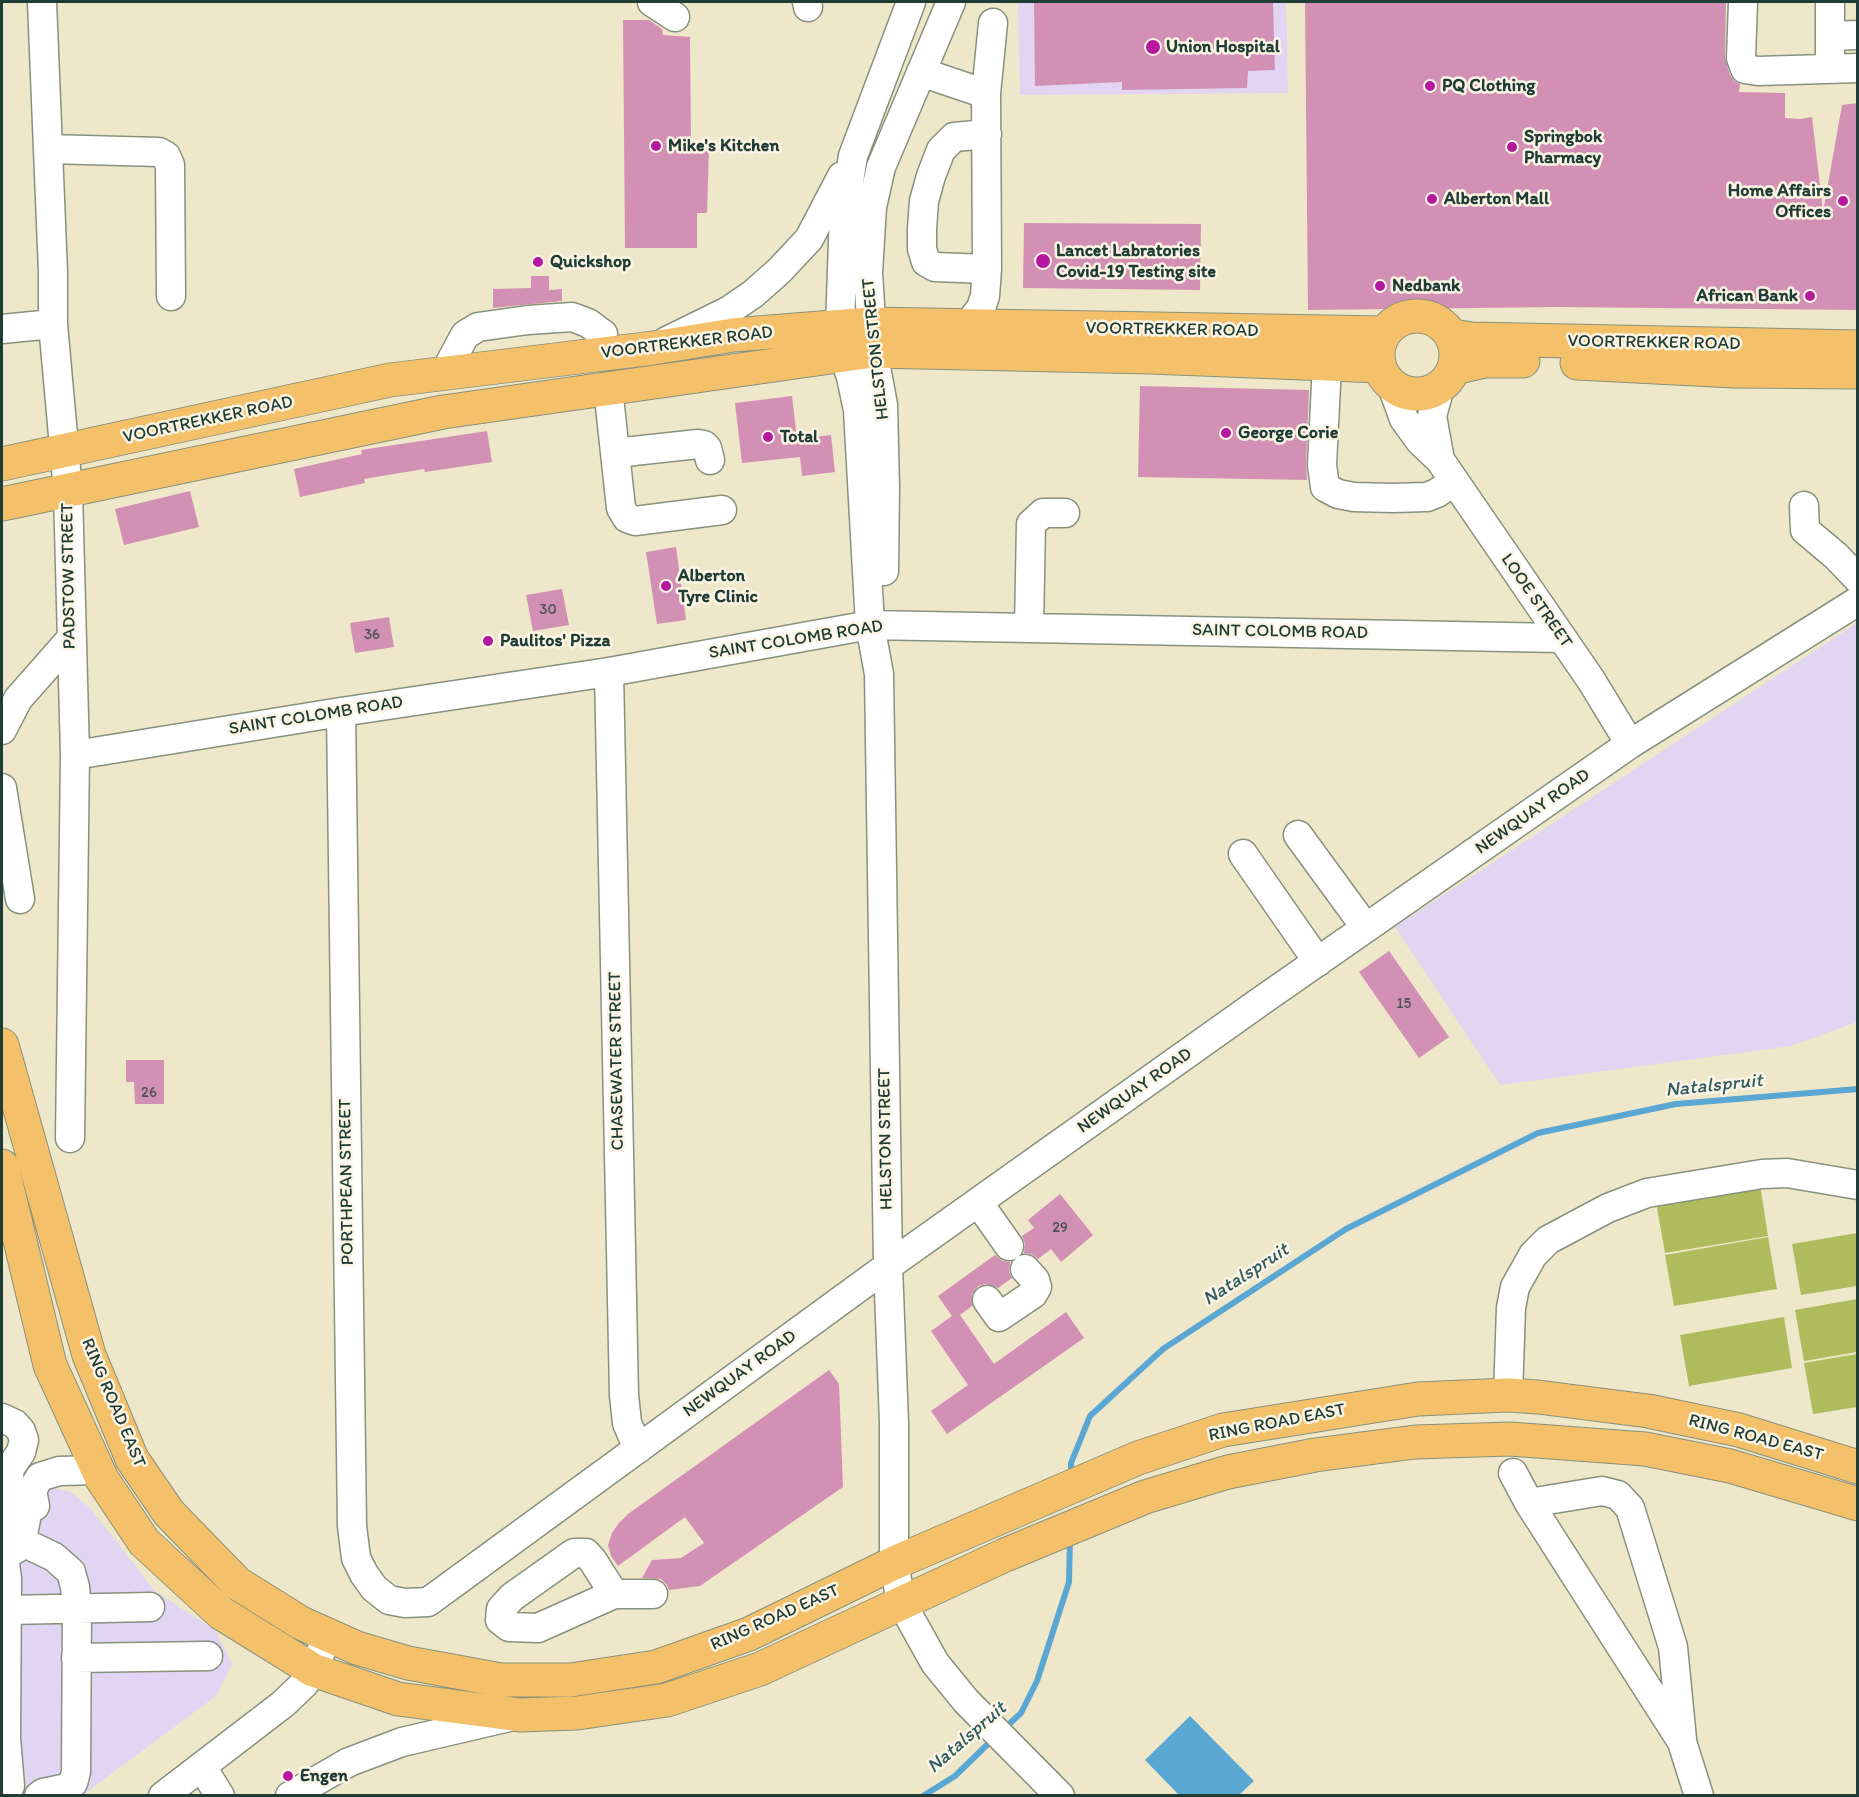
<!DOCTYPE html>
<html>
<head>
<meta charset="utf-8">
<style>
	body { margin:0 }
	#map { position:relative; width:1859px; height:1797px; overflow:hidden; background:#efe7c9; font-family:Itim,sans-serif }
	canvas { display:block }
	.frame { position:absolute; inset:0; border:3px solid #1f3d34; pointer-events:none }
</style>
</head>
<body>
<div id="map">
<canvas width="1859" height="1797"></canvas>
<div class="frame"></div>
</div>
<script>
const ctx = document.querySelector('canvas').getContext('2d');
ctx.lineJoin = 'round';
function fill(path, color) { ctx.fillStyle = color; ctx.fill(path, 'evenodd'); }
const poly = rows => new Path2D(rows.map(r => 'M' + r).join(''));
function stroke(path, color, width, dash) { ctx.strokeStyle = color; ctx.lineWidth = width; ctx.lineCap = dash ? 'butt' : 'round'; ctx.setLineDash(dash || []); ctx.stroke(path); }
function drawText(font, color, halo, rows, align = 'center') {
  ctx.font = font + ' Itim,sans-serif'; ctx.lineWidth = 5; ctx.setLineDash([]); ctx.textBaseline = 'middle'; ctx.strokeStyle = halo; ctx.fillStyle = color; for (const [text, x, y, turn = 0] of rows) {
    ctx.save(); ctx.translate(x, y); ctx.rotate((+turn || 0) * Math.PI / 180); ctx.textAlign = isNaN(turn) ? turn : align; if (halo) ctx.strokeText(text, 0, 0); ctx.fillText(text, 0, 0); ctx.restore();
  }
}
fill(poly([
	[1018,2,1286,2,1288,93,1020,95],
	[1857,623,1857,1022,1791,1046,1500,1085,1395,927],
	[2,1478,71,1492,91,1509,155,1591,216,1631,232,1664,216,1696,83,1795,2,1795]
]), '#e2d4f3');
fill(poly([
	[1760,1184,1768,1236,1665,1253,1656,1202],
	[1857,1233,1857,1286,1801,1295,1792,1244],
	[1768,1237,1777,1289,1674,1306,1665,1255],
	[1857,1299,1857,1352,1804,1361,1795,1310],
	[1784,1317,1792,1368,1689,1386,1680,1335],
	[1857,1354,1857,1407,1813,1414,1804,1363]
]), '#afbc5e');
fill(poly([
	[1190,1716,1254,1781,1239,1795,1179,1795,1145,1760]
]), '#5ba7d4');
stroke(poly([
	[1071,1477,1071,1463,1090,1416,1163,1349,1346,1229,1538,1133,1676,1104,1858,1089],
	[1005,1728,1021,1713,1037,1681,1069,1582,1070,1538],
	[923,1796,955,1776,993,1739]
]), '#5ba7d4', 6);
fill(poly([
	[1034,2,1273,2,1275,70,1248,71,1247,88,1122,90,1122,82,1035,86],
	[1347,2,1726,2,1725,58,1730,75,1734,81,1740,84,1739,92,1785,93,1785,118,1800,119,1812,117,1823,212,1842,105,1857,103,1857,310,1557,307,1308,310,1305,3],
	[623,20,649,20,662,29,663,35,690,37,691,145,709,147,707,213,697,213,697,248,625,248],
	[1024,223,1201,224,1200,290,1023,288],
	[531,276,549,276,549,290,562,289,562,301,493,308,493,289,531,288],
	[1140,386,1309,390,1306,464,1307,480,1138,477],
	[792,396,797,439,831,435,835,472,802,476,800,457,742,463,735,403],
	[487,431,492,462,425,472,424,469,364,479,365,483,300,497,294,469,362,454,361,450],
	[190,491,199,527,124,545,115,509],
	[676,547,686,620,657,624,646,552],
	[562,589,569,625,533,631,526,595],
	[389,617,394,647,355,653,350,623],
	[1389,951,1449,1037,1419,1058,1359,972],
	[126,1060,164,1060,164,1104,135,1104,134,1082,126,1082],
	[1060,1194,1093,1235,1061,1262,1051,1249,1038,1259,1031,1254,1024,1253,1025,1244,1022,1236,1034,1228,1028,1220],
	[995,1255,1002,1261,1010,1262,1009,1272,1012,1278,998,1288,986,1284,978,1286,972,1294,972,1306,960,1315,994,1364,1066,1312,1084,1338,947,1434,931,1411,968,1385,931,1331,952,1316,938,1296],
	[829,1370,839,1384,843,1487,700,1586,669,1590,667,1585,661,1579,642,1578,652,1560,681,1558,704,1543,685,1517,618,1566,611,1556,608,1545,612,1533,619,1523,628,1514]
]), '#d291b4');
const minor = poly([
	[42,2,53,273,53,324,68,491,75,755,70,1138],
	[652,2,675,17],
	[807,2,808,7],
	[911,2,853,156,844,213,840,326,843,354,851,377,858,410,870,625,879,674,888,1266,894,1423,894,1563,901,1602,935,1663,966,1701,1060,1796],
	[1743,2,1741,58,1745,69,1758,71,1858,68],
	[1830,2,1830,69],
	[1830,36,1858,35],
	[921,72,986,94,993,23],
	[987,134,954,137,941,150,931,176,924,201,922,229,922,249,926,262,935,267,987,269],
	[48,149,159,152,166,156,170,165,171,296],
	[967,326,981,308,985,296,987,269,986,94],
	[2,329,53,324],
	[667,341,728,311,753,294,779,271,809,239,842,176],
	[1327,364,1322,465,1325,487,1338,494,1354,497,1393,498,1427,497,1437,493,1454,481],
	[444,374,465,335,478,327,528,320,572,317,588,323,603,334],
	[1392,386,1404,419,1420,441,1440,460,1591,680,1630,744],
	[608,388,621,508,627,518,635,521,722,510],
	[615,453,698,444,704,445,707,448,710,460],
	[1440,460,1432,416,1440,387],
	[1804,506,1805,530,1836,556,1858,579],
	[884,571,885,487,883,405,873,351,868,273,872,207,881,167,951,2],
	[1029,627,1031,524,1043,513,1065,513],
	[609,672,624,1395,627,1423,638,1449],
	[341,712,352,1526,356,1558,364,1574,374,1588,389,1600,405,1603,428,1602,888,1266,1261,1001,1630,744,1858,601],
	[2,730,18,699,70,640],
	[75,755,341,712,609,672,870,625,1560,638],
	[2,788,20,899],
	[1298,835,1366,928],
	[1243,854,1318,962],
	[978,1202,1009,1246],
	[987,1300,999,1317,1033,1294,1037,1287,1035,1280,1025,1269],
	[1508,1395,1511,1308,1515,1287,1533,1255,1548,1240,1608,1208,1647,1193,1762,1174,1787,1173,1858,1185],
	[2,1418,15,1424,21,1431,24,1440,21,1452,10,1468,6,1505,4,1555,16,1549,23,1534,32,1490],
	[1513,1473,1529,1503,1682,1742,1699,1796],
	[1529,1503,1602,1491,1618,1495,1630,1508,1673,1647,1682,1739],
	[35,1506,32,1490,40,1477,59,1471,99,1470],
	[33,1547,54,1557,71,1572,75,1587,77,1608,76,1772,73,1783,67,1788,43,1793,39,1796],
	[2,1555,4,1555,7,1579,6,1738,10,1786,3,1796],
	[614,1594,593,1561,586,1553,574,1553,512,1597,501,1609,500,1620,509,1627,538,1628,614,1594,653,1594],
	[8,1610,150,1607],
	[76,1658,208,1656],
	[202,1767,220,1796],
	[163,1796,283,1704,305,1683,329,1636],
	[290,1796,349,1762,402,1742,509,1717]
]);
const major = poly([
	'1378 355a39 39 0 1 1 78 0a39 39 0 1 1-78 0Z',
	[1452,336,1472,339,1858,347],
	[1577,363,1734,371,1858,372],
	[1454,368,1485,361,1523,361],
	[2,464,390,380,653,348,733,335,870,324,1384,333],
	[2,504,443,412,873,351,1150,357,1379,366],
	[2,1045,89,1355,132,1459,169,1513,237,1583,301,1623,357,1648,408,1663,501,1680,570,1680,656,1667,749,1634,894,1563,1138,1458,1223,1430,1418,1399,1508,1395,1538,1397,1648,1411,1739,1430,1858,1467],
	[2,1166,50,1365,102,1479,144,1542,221,1613,313,1670,398,1699,520,1715,577,1713,667,1700,760,1669,1005,1555,1145,1497,1228,1472,1315,1455,1415,1442,1510,1439,1645,1449,1730,1466,1858,1504]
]);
stroke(minor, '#87927e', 31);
stroke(major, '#87927e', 35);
stroke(minor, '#fff', 28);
stroke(major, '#f4c16a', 33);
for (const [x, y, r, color] of [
	[1153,47,8,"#b5179e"],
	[1430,86,6,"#b5179e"],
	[656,146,6,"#b5179e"],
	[1512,147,6,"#b5179e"],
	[1432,199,6,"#b5179e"],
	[1843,201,6,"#b5179e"],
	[1043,261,8,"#b5179e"],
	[538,262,6,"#b5179e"],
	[1380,286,6,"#b5179e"],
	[1810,296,6,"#b5179e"],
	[1226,433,6,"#b5179e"],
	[768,437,6,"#b5179e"],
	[666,586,6,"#b5179e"],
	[488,641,6,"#b5179e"],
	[288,1776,6,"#b5179e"]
]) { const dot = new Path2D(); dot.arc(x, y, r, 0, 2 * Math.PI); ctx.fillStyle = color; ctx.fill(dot); stroke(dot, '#fcf5e5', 2); }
drawText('15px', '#4c5254', null, [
	["30",548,610],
	["36",372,635],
	["15",1404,1004],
	["26",149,1093],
	["29",1060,1228]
]);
drawText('bold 18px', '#1f3d34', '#fcf5e5', [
	["Union Hospital",1166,47],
	["PQ Clothing",1442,86],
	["Springbok",1524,137],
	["Pharmacy",1524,158],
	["Mike's Kitchen",668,146],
	["Home Affairs",1831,191,"right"],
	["Offices",1831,212,"right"],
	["Alberton Mall",1444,199],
	["Lancet Labratories",1056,251],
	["Covid-19 Testing site",1056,272],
	["Quickshop",550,262],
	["Nedbank",1392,286],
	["African Bank",1798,296,"right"],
	["George Corie",1238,433],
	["Total",780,437],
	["Alberton",678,576],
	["Tyre Clinic",678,597],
	["Paulitos' Pizza",500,641],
	["Engen",300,1776]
], 'left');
drawText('18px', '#1f3d34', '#fcf5e5', [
	["VOORTREKKER ROAD",1172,330,1],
	["VOORTREKKER ROAD",687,343,-7],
	["VOORTREKKER ROAD",1654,343,1],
	["HELSTON STREET",876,349,-96],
	["VOORTREKKER ROAD",208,420,-12],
	["PADSTOW STREET",69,576,-91],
	["LOOE STREET",1536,601,55],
	["SAINT COLOMB ROAD",1280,632,1],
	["SAINT COLOMB ROAD",796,640,-9],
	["SAINT COLOMB ROAD",316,716,-9],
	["NEWQUAY ROAD",1533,812,-35],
	["CHASEWATER STREET",617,1061,-91],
	["NEWQUAY ROAD",1135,1091,-35],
	["HELSTON STREET",886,1139,-91],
	["PORTHPEAN STREET",347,1182,-91],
	["NEWQUAY ROAD",740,1374,-36],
	["RING ROAD EAST",113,1403,67],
	["RING ROAD EAST",1277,1423,-11],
	["RING ROAD EAST",1756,1438,15],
	["RING ROAD EAST",775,1618,-24]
]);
drawText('italic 20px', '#315d64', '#fcf5e5', [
	["Natalspruit",1714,1086,-6],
	["Natalspruit",1246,1275,-33],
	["Natalspruit",967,1738,-41]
]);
</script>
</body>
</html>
